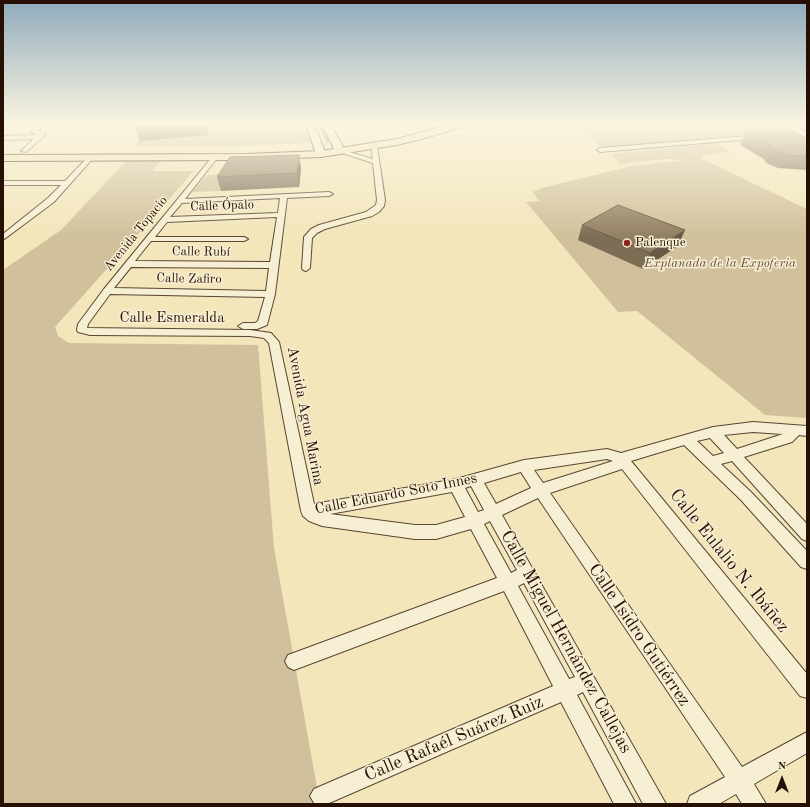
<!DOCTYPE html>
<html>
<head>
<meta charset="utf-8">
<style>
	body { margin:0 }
	#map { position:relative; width:810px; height:807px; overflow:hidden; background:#f3e6bb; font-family:"Old Standard TT",serif }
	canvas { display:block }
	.frame { position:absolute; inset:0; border:4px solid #260f03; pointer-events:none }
	.north { position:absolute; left:762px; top:759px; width:40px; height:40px; -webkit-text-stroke:3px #f7efd3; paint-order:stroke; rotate:0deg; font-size:11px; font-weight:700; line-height:16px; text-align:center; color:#260f03 }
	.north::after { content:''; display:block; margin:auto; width:14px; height:18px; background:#260f03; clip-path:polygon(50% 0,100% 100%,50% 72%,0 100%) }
</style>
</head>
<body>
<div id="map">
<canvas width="810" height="807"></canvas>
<div class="frame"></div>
<div class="north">N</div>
</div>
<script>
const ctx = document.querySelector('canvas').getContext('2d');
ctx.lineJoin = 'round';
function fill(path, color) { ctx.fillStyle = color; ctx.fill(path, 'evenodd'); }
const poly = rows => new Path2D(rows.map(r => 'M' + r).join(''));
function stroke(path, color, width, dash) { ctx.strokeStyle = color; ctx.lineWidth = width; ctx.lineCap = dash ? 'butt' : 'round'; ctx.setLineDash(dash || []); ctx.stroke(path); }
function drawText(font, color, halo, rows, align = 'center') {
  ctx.font = font + ' "Old Standard TT",serif'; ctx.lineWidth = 3; ctx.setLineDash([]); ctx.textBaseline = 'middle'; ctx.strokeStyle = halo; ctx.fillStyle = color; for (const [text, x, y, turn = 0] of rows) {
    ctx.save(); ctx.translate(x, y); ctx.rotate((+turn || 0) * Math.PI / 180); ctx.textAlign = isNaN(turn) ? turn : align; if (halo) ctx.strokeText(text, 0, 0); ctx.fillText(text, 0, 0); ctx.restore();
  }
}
fill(poly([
	[140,124,306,124,314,143,203,147,137,147],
	[572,124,774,124,789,131,602,148],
	[716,143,729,151,730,154,725,152,702,156,704,157,700,158,807,209,807,418,765,415,637,311,618,312,526,202,539,201,533,192,542,188,632,166,686,160,664,159,621,164,611,154],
	[127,160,160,161,152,171,194,171,55,327,58,336,69,343,258,345,274,548,320,804,3,804,3,270,61,230],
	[232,174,221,191,192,192,207,175]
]), '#d0c19c');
stroke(poly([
	[319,124,328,142]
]), '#77644c', 2);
const street = poly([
	[38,124,44,124,38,131,46,134,26,152,21,151,34,139,3,140,3,136,38,135,31,132,38,124],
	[760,135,763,137,762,138,600,152,597,150,600,148,760,135],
	[374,144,377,146,385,200,384,206,379,212,372,216,325,229,317,233,312,238,310,268,306,271,303,270,302,268,304,237,311,229,319,225,366,212,376,205,377,200,373,163,336,151,339,149,373,159,371,146,374,144],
	[215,155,218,157,185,199,329,192,333,194,329,196,287,198,275,294,267,325,257,329,243,329,238,326,243,323,255,323,258,321,265,297,110,294,88,324,87,328,250,330,271,333,279,342,314,504,456,479,524,460,607,449,621,453,713,427,753,422,807,426,807,436,799,435,792,442,744,457,807,524,807,541,802,539,732,461,721,464,751,492,807,551,807,569,801,567,741,500,684,445,631,461,807,674,807,698,800,696,622,469,550,493,742,767,807,732,807,753,754,784,766,804,742,804,736,794,719,804,687,804,690,796,725,777,538,498,502,515,666,804,643,804,583,692,577,695,636,804,614,804,561,702,327,804,314,803,310,796,314,789,553,686,504,591,294,670,288,667,285,661,288,655,497,578,471,529,436,539,415,539,322,526,309,521,303,516,301,511,269,343,264,338,250,336,90,335,78,332,77,330,78,324,104,289,213,156,215,155],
	[280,198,278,213,170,217,182,203,280,198],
	[277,217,270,262,135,261,151,241,244,241,248,239,244,237,155,237,167,222,277,217],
	[131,267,269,268,266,291,114,288,131,267],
	[753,432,783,434,737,449,724,435,753,432],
	[710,438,724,453,713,456,697,441,710,438],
	[607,459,613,461,543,483,534,470,607,459],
	[521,472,531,488,496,504,484,483,521,472],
	[471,486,484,510,478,512,465,488,471,486],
	[452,492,465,517,436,525,415,525,330,514,452,492],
	[490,521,517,570,511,573,484,524,490,521],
	[524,583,575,677,569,679,518,586,524,583],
	[89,156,94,157,54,202,3,240,3,234,48,198,61,185,3,185,3,181,65,181,89,156]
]);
const secondary = poly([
	[306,124,314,124,326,154,324,156,321,157,316,154,306,124],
	[322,124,330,124,342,145,344,151,342,153,336,153,322,124],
	[778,124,790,124,807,132,807,138,778,124]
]);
const primary = poly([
	[452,124,467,124,466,126,425,138,397,145,321,157,246,160,3,161,3,155,246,154,321,151,397,139,452,124]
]);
stroke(street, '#594531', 2);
stroke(secondary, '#260f03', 2);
stroke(primary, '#260f03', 2);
fill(street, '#f7efd3');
fill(secondary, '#f7efd3');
fill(primary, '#f3e6bb');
fill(poly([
	[746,132,807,141,807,170,778,168,766,163,764,159,740,145],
	[299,155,301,169,299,187,221,191,217,177],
	[582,225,678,246,643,269,578,240]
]), '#7d6d55');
fill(poly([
	[180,124,207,124,209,135,140,141,135,128],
	[299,155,301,169,299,187,297,173],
	[685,230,678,246,643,269,650,253]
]), '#665945');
const building = poly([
	[136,124,180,124,135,128,136,124],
	[746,132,792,132,807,141,807,156,785,155,773,149,771,145,746,132],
	[299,155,297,173,217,177,230,157,299,155],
	[618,205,685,230,650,253,582,225,618,205]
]);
fill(building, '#917f63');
stroke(building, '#665945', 1);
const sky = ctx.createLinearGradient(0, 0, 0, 237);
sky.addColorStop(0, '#90abbd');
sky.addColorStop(0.52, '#faf4e0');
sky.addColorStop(1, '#faf4e000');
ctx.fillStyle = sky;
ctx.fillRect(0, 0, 810, 237);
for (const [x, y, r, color] of [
	[627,243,4,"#8f2418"]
]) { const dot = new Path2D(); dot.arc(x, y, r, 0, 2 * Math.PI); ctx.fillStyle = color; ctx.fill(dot); stroke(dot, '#f7efd3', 1.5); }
drawText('13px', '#260f03', '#f7efd3', [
	["Calle Ópalo",222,206,-2],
	["Avenida Topacio",136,234,-51],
	["Calle Rubí",201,252,1],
	["Calle Zafiro",189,279,1]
]);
drawText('13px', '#260f03', '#f7efd3', [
	["Palenque",635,243]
], 'left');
drawText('italic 13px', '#624d39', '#f7efd3', [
	["Explanada de la Expoferia",720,264]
]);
drawText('15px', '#260f03', '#f7efd3', [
	["Calle Esmeralda",172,318],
	["Avenida Agua Marina",305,416,79],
	["Calle Eduardo Soto Innes",396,494,-11]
]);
drawText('18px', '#260f03', '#f7efd3', [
	["Calle Eulalio N. Ibáñez",729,561,51],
	["Calle Isidro Gutiérrez",639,635,56],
	["Calle Miguel Hernández Callejas",566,642,61],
	["Calle Rafaél Suárez Ruiz",454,739,-23]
]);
</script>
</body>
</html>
